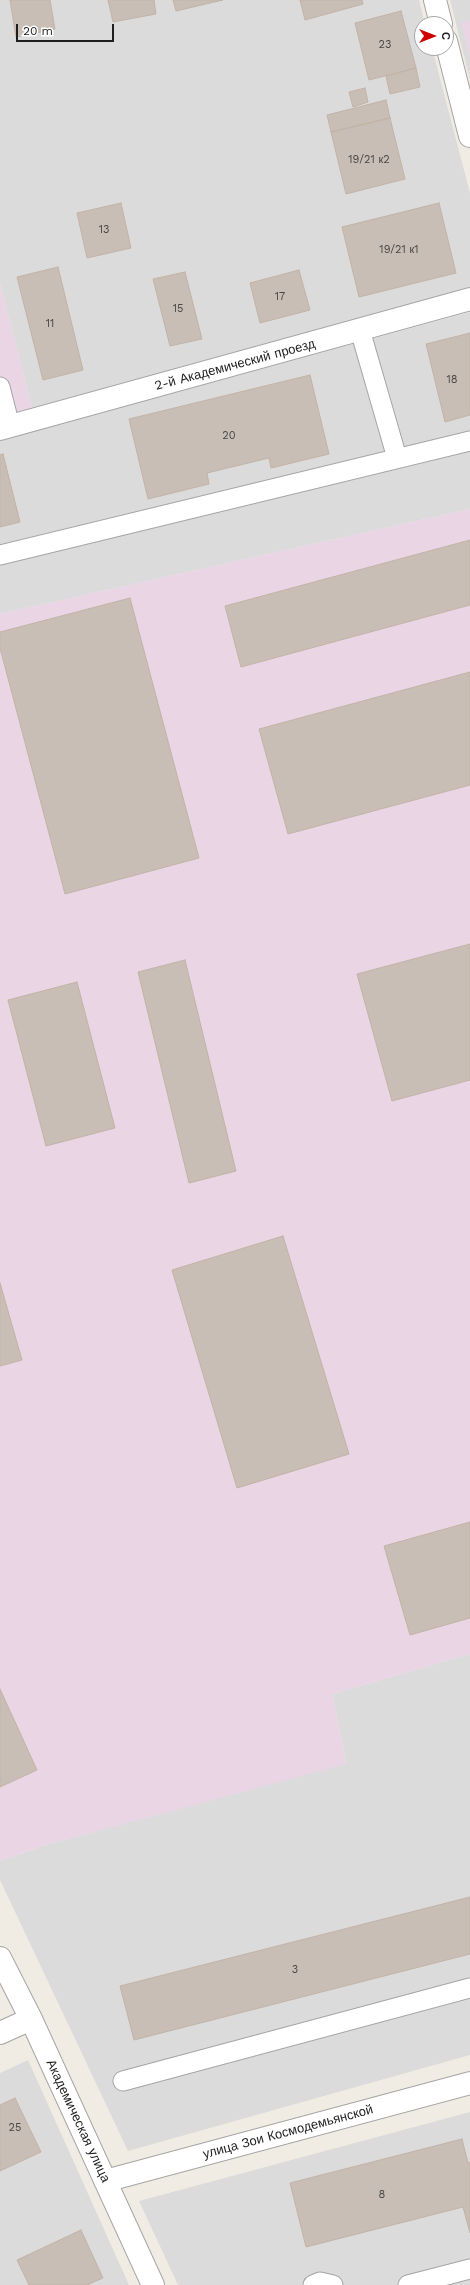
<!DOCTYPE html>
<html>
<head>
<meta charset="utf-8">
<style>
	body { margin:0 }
	#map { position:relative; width:470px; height:2285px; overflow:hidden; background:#f0ece3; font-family:"Work Sans",sans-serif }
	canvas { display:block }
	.north { position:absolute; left:414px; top:16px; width:40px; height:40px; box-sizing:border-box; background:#fff; border:1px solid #a5a5a5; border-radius:50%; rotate:90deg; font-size:11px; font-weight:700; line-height:16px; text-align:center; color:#1e1e1e }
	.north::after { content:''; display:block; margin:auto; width:14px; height:18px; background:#cd0400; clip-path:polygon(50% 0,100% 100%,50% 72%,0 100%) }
	.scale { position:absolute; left:16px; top:24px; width:98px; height:18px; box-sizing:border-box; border:2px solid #1e1e1e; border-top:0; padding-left:5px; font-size:12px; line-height:14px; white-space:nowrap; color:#1e1e1e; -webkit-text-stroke:3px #fff; paint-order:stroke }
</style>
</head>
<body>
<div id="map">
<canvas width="470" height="2285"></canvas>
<div class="north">С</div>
<div class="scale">20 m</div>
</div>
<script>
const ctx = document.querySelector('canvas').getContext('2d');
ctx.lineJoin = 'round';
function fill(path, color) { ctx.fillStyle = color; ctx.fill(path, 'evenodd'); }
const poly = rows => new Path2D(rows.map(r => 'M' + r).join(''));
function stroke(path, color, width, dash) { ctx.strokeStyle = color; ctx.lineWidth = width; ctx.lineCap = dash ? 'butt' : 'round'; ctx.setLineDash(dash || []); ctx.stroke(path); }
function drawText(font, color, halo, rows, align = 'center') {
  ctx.font = font + ' "Work Sans",sans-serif'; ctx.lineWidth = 3; ctx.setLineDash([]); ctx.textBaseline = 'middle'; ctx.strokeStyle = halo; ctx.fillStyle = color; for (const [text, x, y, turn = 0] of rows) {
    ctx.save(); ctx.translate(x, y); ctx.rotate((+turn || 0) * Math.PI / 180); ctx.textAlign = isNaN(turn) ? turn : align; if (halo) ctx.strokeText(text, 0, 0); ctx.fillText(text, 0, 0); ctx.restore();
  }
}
fill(poly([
	[0,0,419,0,425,24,422,24,422,48,432,48,470,193,470,289,32,408,0,283],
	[450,0,470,0,470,80],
	[470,312,470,509,0,614,0,440],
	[470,1654,470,2055,128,2151,0,1880,0,1861,49,1844,346,1763,332,1694],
	[28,2060,129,2285,0,2285,0,2073],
	[470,2112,470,2285,178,2285,139,2201]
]), '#dcdbdb');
fill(poly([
	[470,20,470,58,461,22],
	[0,283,32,408,0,417],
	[470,509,470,1654,332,1694,346,1764,49,1844,0,1861,0,614]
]), '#ead5e5');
const building = poly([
	[10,0,50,0,55,29,16,37,10,0],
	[108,0,154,0,156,14,113,22,108,0],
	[173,0,223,0,176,11,173,0],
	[300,0,362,0,363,4,305,20,300,0],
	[401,11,416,68,369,80,355,23,401,11],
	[416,68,420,87,390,94,386,76,416,68],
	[365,88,368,102,353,107,349,92,365,88],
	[386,100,390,118,331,132,327,115,386,100],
	[390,118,405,179,346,194,331,132,390,118],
	[121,203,131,248,87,258,77,213,121,203],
	[439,203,456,273,359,297,342,227,439,203],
	[58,267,83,370,43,380,17,277,58,267],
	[299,270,310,310,260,323,250,283,299,270],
	[185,272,202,339,170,346,153,279,185,272],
	[470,333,470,415,445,422,426,344,470,333],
	[310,375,329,454,271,468,269,458,207,473,209,484,148,499,129,419,310,375],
	[3,454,20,522,0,527,0,455,3,454],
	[470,540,470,605,241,667,225,606,470,540],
	[130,598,199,858,65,894,0,648,0,632,130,598],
	[470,672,470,785,288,834,259,729,470,672],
	[470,944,470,1080,392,1101,357,974,470,944],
	[185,960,236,1171,189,1183,138,972,185,960],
	[77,982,115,1128,46,1146,8,1000,77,982],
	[283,1236,349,1454,237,1488,172,1270,283,1236],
	[0,1283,22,1360,0,1366,0,1283],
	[470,1522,470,1618,410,1635,384,1546,470,1522],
	[0,1689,37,1770,0,1787,0,1689],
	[470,1897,470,1954,134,2040,120,1986,470,1897],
	[15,2098,41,2152,0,2171,0,2105,15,2098],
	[462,2139,468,2163,470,2162,470,2233,463,2207,306,2247,290,2183,462,2139],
	[81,2230,103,2278,87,2285,29,2285,17,2260,81,2230]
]);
fill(building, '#c8beb6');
stroke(building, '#c3b3a5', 1);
const service = poly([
	[360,330,397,458],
	[0,387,10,426],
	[0,555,470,441],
	[123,2081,470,1988],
	[313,2285,320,2282,333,2285],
	[408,2285,470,2269]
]);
const minor = poly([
	[435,0,441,24],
	[446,41,470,136],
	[0,429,470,299],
	[0,1958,31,2019,153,2285],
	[0,2033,31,2019],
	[105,2181,470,2083]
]);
stroke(service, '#a5a5a5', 21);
stroke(minor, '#a5a5a5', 24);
stroke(service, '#fff', 19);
stroke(minor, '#fff', 22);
drawText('11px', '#484644', null, [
	["23",385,45],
	["19/21 к2",369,160],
	["13",104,230],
	["19/21 к1",399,250],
	["17",280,297],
	["15",178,309],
	["11",50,324],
	["18",452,380],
	["20",229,436],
	["3",295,1970],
	["25",15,2128],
	["8",382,2195]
]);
drawText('13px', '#1e1e1e', '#fff', [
	["2-й Академический проезд",235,365,-15],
	["Академическая улица",78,2121,65],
	["улица Зои Космодемьянской",288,2132,-15]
]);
</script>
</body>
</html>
